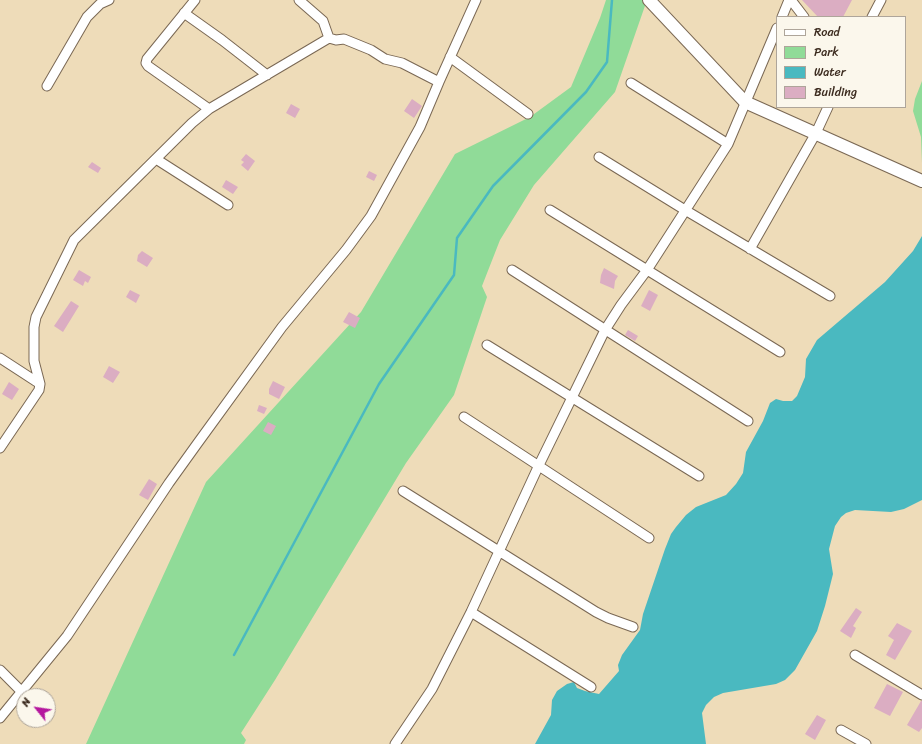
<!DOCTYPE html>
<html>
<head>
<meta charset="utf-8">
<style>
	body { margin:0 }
	#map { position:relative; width:922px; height:744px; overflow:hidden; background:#eedcb9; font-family:Sriracha,sans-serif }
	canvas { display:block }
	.legend { position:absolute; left:776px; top:16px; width:130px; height:92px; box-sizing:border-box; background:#fbf7ec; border:1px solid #aea59a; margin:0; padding:5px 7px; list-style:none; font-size:12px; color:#3b2a1e }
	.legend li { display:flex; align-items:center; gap:8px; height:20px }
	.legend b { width:20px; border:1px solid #aea59a }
	.north { position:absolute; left:16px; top:688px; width:40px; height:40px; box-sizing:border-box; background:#fbf7ec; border:1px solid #aea59a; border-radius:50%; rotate:300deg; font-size:11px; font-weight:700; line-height:16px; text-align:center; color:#3b2a1e }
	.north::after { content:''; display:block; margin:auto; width:14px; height:18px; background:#b5179e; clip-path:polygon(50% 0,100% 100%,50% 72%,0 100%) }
</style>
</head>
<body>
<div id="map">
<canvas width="922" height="744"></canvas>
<ul class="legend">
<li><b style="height:5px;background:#fff"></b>Road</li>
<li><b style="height:11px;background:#90db98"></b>Park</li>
<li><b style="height:11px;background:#4ab9c0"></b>Water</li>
<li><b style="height:11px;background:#dbadc2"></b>Building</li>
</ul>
<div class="north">N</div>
</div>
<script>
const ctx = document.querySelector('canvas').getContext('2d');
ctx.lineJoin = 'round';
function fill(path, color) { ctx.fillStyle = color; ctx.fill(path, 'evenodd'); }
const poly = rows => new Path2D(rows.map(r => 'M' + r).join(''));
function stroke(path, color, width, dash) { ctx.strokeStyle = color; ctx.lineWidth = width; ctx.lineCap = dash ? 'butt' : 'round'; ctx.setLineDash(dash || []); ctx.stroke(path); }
fill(poly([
	[606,0,647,0,615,92,534,185,500,240,482,286,487,297,454,395,406,463,275,680,241,733,246,740,244,744,86,744,206,482,361,312,455,154,530,117,571,87,600,18],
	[922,81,922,163,921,137,913,111,915,99]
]), '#90db98');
fill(poly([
	[922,236,922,500,904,509,891,512,855,510,846,513,841,517,835,526,829,549,833,574,825,606,817,631,795,670,785,680,776,684,723,693,714,697,706,705,702,713,706,744,535,744,551,715,552,700,557,691,567,684,574,682,577,688,585,691,599,694,619,671,618,665,622,655,640,630,643,614,665,549,671,534,676,527,686,515,696,507,726,495,736,484,743,473,746,452,763,421,770,403,776,399,783,401,792,401,797,396,805,377,806,359,817,340,885,282,913,251]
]), '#4ab9c0');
stroke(poly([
	[234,655,379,384,454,275,457,238,493,186,586,92,607,62,612,0]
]), '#4ab9c0', 2.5);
fill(poly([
	[802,0,852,0,843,17,818,17],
	[412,99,422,106,414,118,404,111],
	[291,104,300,109,295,118,286,113],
	[246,154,255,161,248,171,241,165,244,162,241,160],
	[92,162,101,168,98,173,88,167],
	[369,171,377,175,374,181,366,177],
	[226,180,238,187,233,194,222,187],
	[142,251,153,258,147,267,137,261,138,255],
	[604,268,618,276,615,281,614,289,600,283,601,275],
	[79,270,91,277,88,283,85,281,83,286,73,280],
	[130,290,140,295,136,303,126,297],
	[649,290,658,295,650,311,641,306],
	[71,301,79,306,63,332,54,326],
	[349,312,360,318,355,328,343,322],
	[628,330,638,336,635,341,625,335],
	[109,366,120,372,113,383,103,377],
	[273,381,285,387,279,399,269,394,269,389],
	[9,382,19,389,12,400,2,394],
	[259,405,267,408,264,414,257,411],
	[268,422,276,426,271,435,263,431],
	[149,479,157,484,148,500,139,495],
	[856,608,862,612,853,626,856,628,851,638,840,631],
	[897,623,912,631,895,660,886,655,894,640,888,636],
	[887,684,903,692,890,716,874,708],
	[921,701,922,701,922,728,919,732,907,725],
	[817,715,826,720,815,740,805,734]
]), '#dbadc2');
const minor = poly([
	[195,0,147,59,146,63,148,66,209,109],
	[791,0,804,17],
	[184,13,222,40,267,75],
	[782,17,789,0],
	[872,17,881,0],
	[329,38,336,40,344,39,371,50,385,59,402,63,439,82],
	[450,57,528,114],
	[631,83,728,144],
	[47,86,87,17,100,4,109,0],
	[599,157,685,210,830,296],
	[156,159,228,205],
	[550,210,780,352],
	[750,249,816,133,828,107],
	[512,270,748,421],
	[487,345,699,476],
	[0,358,40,384],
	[464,417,649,538],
	[0,448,39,390,40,384,34,361,34,327,36,317,74,240,192,123,209,109,329,38,323,21,299,0],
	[403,491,596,612,608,618,633,627],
	[471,612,591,687],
	[855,655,922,695],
	[0,670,21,691],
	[0,718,67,636,169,483,197,444,282,327,346,250,371,216,420,127,439,82,476,0],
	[841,730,866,744],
	[395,744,432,689,471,612,539,465,605,330,621,305,647,270,728,144,777,28]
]);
const tertiary = poly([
	[649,0,745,102,922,181]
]);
stroke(minor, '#7a6854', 11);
stroke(tertiary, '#7a6854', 14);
stroke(minor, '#fff', 9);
stroke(tertiary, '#fff', 12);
</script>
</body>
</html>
